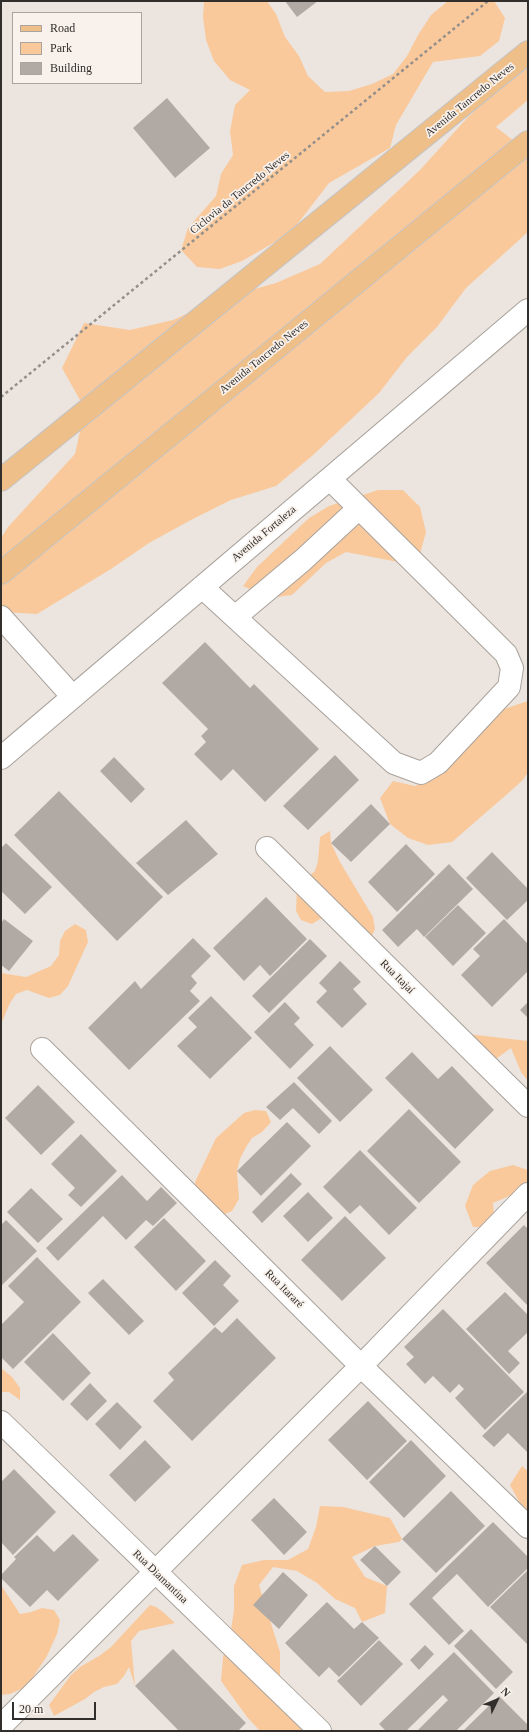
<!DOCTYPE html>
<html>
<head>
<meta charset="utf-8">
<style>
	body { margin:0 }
	#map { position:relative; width:529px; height:1732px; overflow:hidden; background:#ece5df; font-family:Georgia,serif }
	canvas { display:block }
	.frame { position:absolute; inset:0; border:2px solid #312e2c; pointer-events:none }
	.legend { position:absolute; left:12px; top:12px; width:130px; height:72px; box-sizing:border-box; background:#f9f2ec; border:1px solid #a9a49f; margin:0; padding:5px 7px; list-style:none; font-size:12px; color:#312e2c }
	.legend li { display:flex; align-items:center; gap:8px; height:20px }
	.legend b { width:20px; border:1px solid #a9a49f }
	.north { position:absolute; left:477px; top:1680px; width:40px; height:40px; -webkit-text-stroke:3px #f9f2ec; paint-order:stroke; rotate:47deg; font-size:11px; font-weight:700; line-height:16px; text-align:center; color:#312e2c }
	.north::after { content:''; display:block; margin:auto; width:14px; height:18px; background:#312e2c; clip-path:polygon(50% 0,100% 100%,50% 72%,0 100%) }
	.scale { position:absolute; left:12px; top:1702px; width:84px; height:18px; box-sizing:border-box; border:2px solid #312e2c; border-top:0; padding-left:5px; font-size:12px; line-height:14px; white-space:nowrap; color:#312e2c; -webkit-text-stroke:3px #f9f2ec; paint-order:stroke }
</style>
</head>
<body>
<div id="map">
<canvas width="529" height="1732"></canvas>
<div class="frame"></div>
<ul class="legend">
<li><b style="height:5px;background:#eebf89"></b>Road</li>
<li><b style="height:11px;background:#f9c99c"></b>Park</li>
<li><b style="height:11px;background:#b1aaa4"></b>Building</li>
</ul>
<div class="north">N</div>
<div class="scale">20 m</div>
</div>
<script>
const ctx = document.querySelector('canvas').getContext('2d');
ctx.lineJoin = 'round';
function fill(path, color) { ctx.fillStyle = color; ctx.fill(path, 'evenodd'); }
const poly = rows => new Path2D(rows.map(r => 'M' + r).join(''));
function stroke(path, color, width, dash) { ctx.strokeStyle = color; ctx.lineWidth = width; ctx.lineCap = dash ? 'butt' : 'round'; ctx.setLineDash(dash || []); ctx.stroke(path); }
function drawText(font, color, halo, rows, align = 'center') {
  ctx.font = font + ' Georgia,serif'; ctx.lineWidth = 3.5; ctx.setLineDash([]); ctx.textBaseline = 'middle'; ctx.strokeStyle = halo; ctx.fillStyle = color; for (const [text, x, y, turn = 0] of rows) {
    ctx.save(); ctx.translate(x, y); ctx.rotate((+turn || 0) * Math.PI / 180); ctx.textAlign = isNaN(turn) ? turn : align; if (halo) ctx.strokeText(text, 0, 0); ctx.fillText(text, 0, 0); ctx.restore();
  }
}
fill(poly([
	[204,1,267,1,276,14,285,37,299,56,308,76,325,92,349,91,372,84,393,74,407,56,418,35,431,15,448,1,494,1,505,18,499,41,480,56,433,62,396,125,390,148,329,183,299,222,282,238,242,261,220,269,197,267,181,250,188,228,216,196,221,174,233,155,230,131,235,105,250,90,230,80,214,61,206,40,203,17],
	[528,68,528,100,496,127,528,152,528,232,466,288,437,327,407,357,379,393,312,456,276,486,231,500,189,521,149,543,111,569,37,614,2,612,1,538,8,527,75,454,85,409,62,368,84,323,130,330,173,320,219,299,276,283,320,264,420,170,468,117,507,80],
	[378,490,403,490,420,507,426,532,420,554,398,562,346,552,326,563,292,595,269,598,243,586,257,567,309,518,329,506],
	[528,701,528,772,523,780,505,796,452,842,428,845,408,838,390,824,380,798,393,781,415,786,436,776,470,745,485,727,504,709],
	[330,831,331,843,340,862,373,917,375,929,370,940,331,919,320,919,312,924,301,920,296,911,297,887,315,871,318,861,320,837],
	[75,924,86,930,88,942,68,986,60,995,49,998,27,990,16,994,10,1003,1,1024,1,973,26,977,51,966,59,955,60,941,65,931],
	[468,1034,528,1041,528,1081,521,1072,511,1048,493,1061],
	[255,1110,266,1111,271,1122,262,1132,252,1138,246,1147,240,1159,237,1171,239,1199,232,1211,220,1216,197,1193,195,1182,216,1138,244,1113],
	[513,1165,528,1170,528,1201,514,1194,493,1203,495,1227,473,1227,465,1206,473,1185,490,1171],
	[1,1368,12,1377,20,1388,20,1400,9,1392,1,1392],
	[522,1466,528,1471,528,1513,522,1507,510,1485],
	[320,1506,343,1507,390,1518,402,1539,399,1542,375,1546,352,1557,365,1577,387,1586,385,1613,362,1622,355,1608,335,1599,317,1583,297,1571,273,1567,259,1585,280,1652,280,1675,283,1699,305,1731,260,1731,247,1717,221,1681,223,1657,230,1636,234,1610,234,1586,242,1565,264,1560,288,1560,308,1549,316,1527],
	[1,1585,20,1614,31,1612,42,1608,54,1610,60,1620,57,1634,47,1656,31,1680,21,1689,10,1694,1,1695],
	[150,1605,156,1607,163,1612,175,1623,139,1631,131,1641,135,1686,129,1667,124,1676,117,1684,104,1687,94,1692,85,1699,54,1716,49,1705,71,1675,80,1667,99,1656,111,1647]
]), '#f9c99c');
fill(poly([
	[285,1,318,1,297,17],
	[167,98,210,148,175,178,133,128],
	[205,642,250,688,254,684,319,749,265,802,233,769,221,781,194,754,206,742,201,736,208,729,162,683],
	[335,755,359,780,308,830,283,806],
	[114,757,145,789,131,803,100,771],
	[59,791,163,897,117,941,14,835],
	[371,804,390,824,351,862,331,843],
	[186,820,218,854,168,895,136,863],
	[6,843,52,887,25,914,1,891,1,848],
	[406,844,435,874,397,912,368,882],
	[492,852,528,889,528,900,507,920,466,878],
	[449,864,473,889,424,937,417,929,398,947,382,930],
	[266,897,307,939,270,976,260,965,244,981,213,948],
	[458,905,486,933,453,966,425,937],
	[4,919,33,941,9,971,1,965,1,923],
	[504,919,528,944,528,971,492,1007,461,975,480,956,473,949],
	[193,938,211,956,191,976,197,983,190,991,200,1001,129,1070,88,1028,135,981,141,989],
	[310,939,327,956,269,1013,252,996],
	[340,961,361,982,353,989,367,1004,342,1028,316,1002,327,991,319,983],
	[211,996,252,1038,210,1079,177,1046,197,1027,188,1018],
	[285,1002,300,1018,294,1024,314,1045,290,1069,254,1032],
	[528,1002,528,1018,520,1010],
	[330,1046,373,1090,340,1122,297,1078],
	[412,1052,438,1079,452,1066,494,1110,455,1149,385,1078],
	[294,1082,332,1121,319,1134,293,1108,280,1120,266,1107],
	[38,1085,75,1122,41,1155,5,1118],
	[409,1109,461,1162,419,1203,367,1151],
	[287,1122,311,1146,261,1196,237,1171],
	[81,1134,117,1171,81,1207,68,1195,75,1188,51,1164],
	[360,1150,417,1208,389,1235,360,1205,350,1214,323,1187],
	[291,1173,302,1184,262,1223,252,1212],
	[122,1175,147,1201,161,1187,177,1203,153,1226,146,1220,126,1240,103,1216,58,1261,46,1248],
	[31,1188,63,1219,38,1243,7,1212],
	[308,1192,333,1218,308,1242,283,1216],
	[345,1216,386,1258,342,1301,301,1260],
	[164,1218,206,1261,176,1291,134,1247],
	[6,1220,37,1251,1,1286,1,1225],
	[524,1225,528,1229,528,1306,486,1263],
	[37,1257,81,1302,13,1369,1,1357,1,1325,24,1302,8,1286],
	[215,1260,231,1276,223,1285,239,1301,214,1326,182,1293],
	[103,1279,144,1321,129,1335,88,1293],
	[505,1292,528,1315,528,1332,508,1351,520,1363,509,1374,466,1329],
	[443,1309,524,1392,485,1430,455,1398,464,1389,459,1384,450,1393,433,1376,425,1384,406,1364,414,1357,404,1347],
	[237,1318,276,1358,192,1441,153,1401,174,1380,168,1373,215,1327,222,1333],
	[53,1333,91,1373,63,1401,24,1362],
	[90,1383,107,1401,87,1421,70,1404],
	[528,1391,528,1453,508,1433,494,1447,482,1436],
	[368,1401,407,1441,367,1480,328,1440],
	[117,1402,142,1427,120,1450,95,1424],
	[145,1440,171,1467,135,1502,109,1475],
	[411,1440,446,1476,404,1518,369,1482],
	[14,1469,56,1512,13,1555,1,1542,1,1482],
	[451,1491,485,1526,436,1573,402,1539],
	[274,1498,307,1532,284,1555,251,1520],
	[493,1522,528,1557,528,1568,488,1607,457,1574,432,1598,464,1631,449,1645,409,1604],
	[73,1534,99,1560,58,1601,47,1590,30,1607,1,1578,1,1575,16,1559,14,1557,37,1535,54,1552],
	[375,1546,401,1572,387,1586,360,1560],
	[528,1570,528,1645,490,1607],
	[283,1572,308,1595,279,1629,253,1605],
	[327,1602,354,1629,362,1622,379,1638,339,1677,329,1667,319,1677,285,1643],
	[471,1629,513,1672,496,1689,454,1646],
	[379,1640,403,1664,361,1706,337,1681],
	[425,1645,434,1654,419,1670,410,1660],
	[173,1649,246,1723,238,1731,179,1731,135,1686],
	[454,1652,494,1693,456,1731,417,1731,448,1700,443,1695,406,1731,386,1731,379,1724],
	[499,1696,528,1725,528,1731,463,1731]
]), '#b1aaa4');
const minor = poly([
	[202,587,394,763,421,773,438,763,509,687,512,668,506,654,330,479],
	[1,617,73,697],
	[235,617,303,560,359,508],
	[1,758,528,310],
	[267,848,528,1106],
	[42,1049,361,1366,528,1527],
	[1,1422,320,1731],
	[1,1726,361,1366,528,1194]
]);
const major = poly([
	[1,480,528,52],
	[1,573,528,142]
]);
stroke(minor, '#a9a29c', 24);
stroke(major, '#c5c4c4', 24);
stroke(poly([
	[1,397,488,1]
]), '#948f8a', 2.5, [3, 3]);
stroke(minor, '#fff', 22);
stroke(major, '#eebf89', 22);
drawText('11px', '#312e2c', '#f9f2ec', [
	["Avenida Tancredo Neves",470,100,-39],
	["Ciclovia da Tancredo Neves",240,193,-39],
	["Avenida Tancredo Neves",264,357,-39],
	["Avenida Fortaleza",264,534,-40],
	["Rua Itajaí",397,977,45],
	["Rua Itararé",284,1289,45],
	["Rua Diamantina",160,1577,44]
]);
</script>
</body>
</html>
